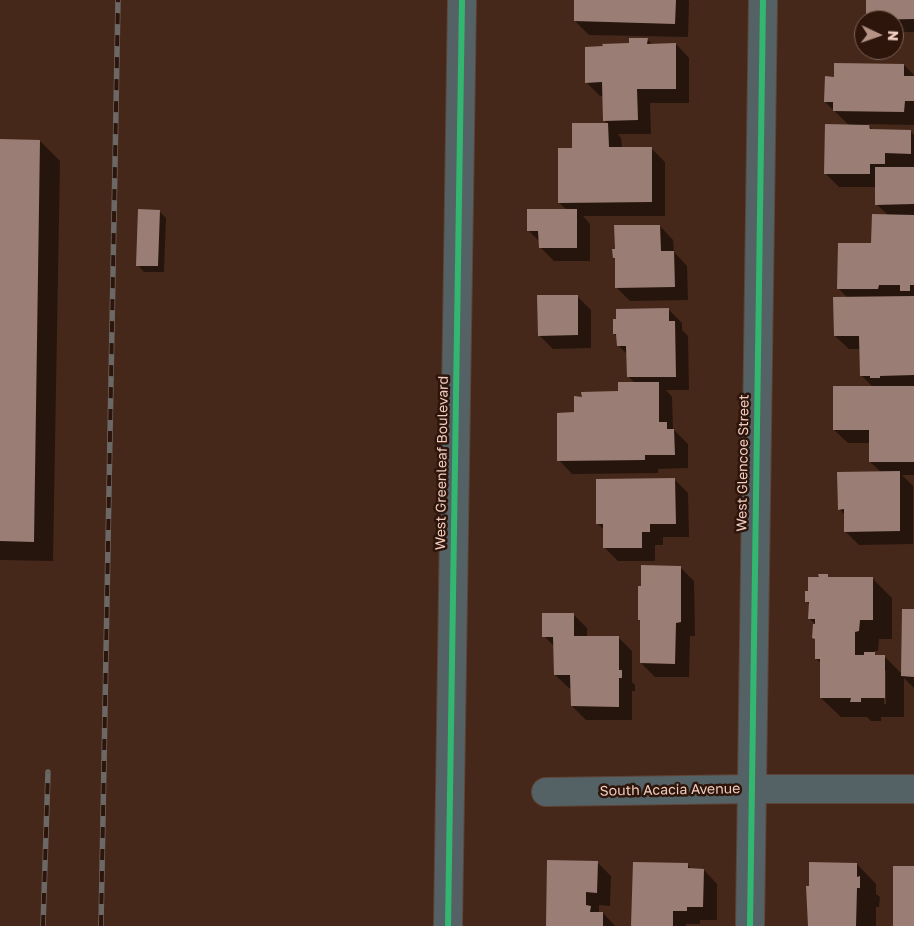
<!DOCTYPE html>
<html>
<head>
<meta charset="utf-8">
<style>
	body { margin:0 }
	#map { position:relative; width:914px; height:926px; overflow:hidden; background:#46281a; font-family:"Golos Text",sans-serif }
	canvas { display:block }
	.north { position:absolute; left:854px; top:10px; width:50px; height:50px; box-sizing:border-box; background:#2d150b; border:1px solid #7b5f53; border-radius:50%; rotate:93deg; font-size:14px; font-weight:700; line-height:20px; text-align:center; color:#f0cdbf }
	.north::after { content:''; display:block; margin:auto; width:18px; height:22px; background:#b49385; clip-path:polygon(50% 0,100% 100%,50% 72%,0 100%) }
</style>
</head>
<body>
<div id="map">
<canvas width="914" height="926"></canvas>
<div class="north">N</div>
</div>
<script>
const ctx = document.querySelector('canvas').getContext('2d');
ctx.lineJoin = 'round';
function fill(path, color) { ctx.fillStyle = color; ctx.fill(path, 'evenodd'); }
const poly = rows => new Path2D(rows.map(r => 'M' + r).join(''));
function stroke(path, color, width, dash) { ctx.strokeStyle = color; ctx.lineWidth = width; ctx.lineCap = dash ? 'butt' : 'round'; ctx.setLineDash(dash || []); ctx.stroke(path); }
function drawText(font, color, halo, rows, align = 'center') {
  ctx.font = font + ' "Golos Text",sans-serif'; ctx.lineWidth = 5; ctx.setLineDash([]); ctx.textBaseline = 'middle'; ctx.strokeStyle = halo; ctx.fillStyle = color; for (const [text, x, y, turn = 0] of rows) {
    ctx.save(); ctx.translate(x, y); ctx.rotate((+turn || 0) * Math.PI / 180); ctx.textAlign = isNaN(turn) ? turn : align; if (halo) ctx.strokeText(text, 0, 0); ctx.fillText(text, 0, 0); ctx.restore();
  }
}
fill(poly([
	[576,0,688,0,689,1,688,37,589,35,575,21],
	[867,0,914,0,914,32,899,32,899,36,894,36,894,20,869,20],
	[647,39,653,45,676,44,689,58,689,103,650,103,651,134,618,134,621,138,622,148,651,148,665,162,665,216,583,216,590,224,590,261,554,261,540,247,540,242,529,231,567,210,559,203,574,150,608,124,604,120,604,96,600,96,586,82,630,45],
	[904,65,914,75,914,125,867,124,874,131,910,131,914,135,914,167,912,167,914,168,914,475,902,475,913,486,913,544,859,545,845,531,845,515,839,509,881,472,870,462,870,443,848,443,834,430,873,387,861,375,861,349,849,349,835,336,848,298,838,288,873,244,888,215,876,204,877,187,839,187,825,173,849,125,825,102,835,78],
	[0,141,40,141,60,161,53,561,0,560],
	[159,211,166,218,164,272,144,272,138,265],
	[660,226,673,240,674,252,687,266,688,300,630,301,617,288,616,260,614,258],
	[577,296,591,310,591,348,553,349,539,335],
	[668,309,682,323,682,330,688,336,689,390,666,390,672,397,673,429,688,444,688,468,658,469,658,473,572,474,559,460,575,414,583,398,620,393,635,383,629,377,628,355,618,345,618,337,614,334],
	[674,479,688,493,689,537,663,537,663,545,655,545,655,561,618,561,604,547,604,530,597,523],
	[680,567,694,581,695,636,690,636,689,677,655,677,641,663,641,622,639,620],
	[827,576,830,578,872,578,892,598,892,639,879,639,878,651,874,651,874,653,877,657,884,656,902,674,914,611,914,688,904,678,904,717,881,717,881,721,871,721,867,717,841,717,821,698,821,663,816,659,816,640,814,638,816,625,810,619,810,605,807,602,820,578],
	[884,671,886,671,886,704,884,704],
	[573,614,587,628,587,637,618,637,632,651,632,682,635,685,635,691,632,691,632,720,586,720,572,706,572,688,569,688,555,675,555,647,544,636],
	[597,862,611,876,610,906,599,905,599,913,603,913,615,926,547,926],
	[687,864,692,869,704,870,717,884,717,920,700,920,700,924,686,924,686,926,632,926],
	[857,864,876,884,876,894,880,897,879,907,876,907,876,926,809,926]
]), '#0007');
fill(poly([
	[574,0,676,0,675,24,574,21],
	[866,0,914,0,914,19,866,20],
	[629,38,648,38,647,44,676,43,676,89,637,89,638,120,603,121,602,82,585,83,585,47,603,46,602,44,629,43],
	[834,63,904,64,904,76,914,76,914,101,905,101,904,112,833,111,833,102,824,102,825,76,834,77],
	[572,123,608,123,609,147,652,147,652,202,558,203,558,148,572,148],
	[825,124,869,125,870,129,911,130,911,154,885,153,885,164,870,164,870,174,824,174],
	[0,139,40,140,34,542,0,541],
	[875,167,914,167,914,204,875,205],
	[138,209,160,210,158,266,136,266],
	[527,209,577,209,577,248,539,248,538,231,527,231],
	[872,214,914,215,914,285,910,285,910,291,900,291,900,285,879,285,878,289,837,289,838,243,871,243],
	[614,225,660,225,661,251,674,251,675,287,615,288,615,258,613,258,612,249,615,249],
	[537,295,578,295,578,335,538,336],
	[914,296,914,375,880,376,880,378,870,378,870,376,860,376,859,336,834,336,833,297],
	[669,308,669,321,675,321,676,377,627,377,626,346,617,346,616,334,613,334,613,319,616,319,616,309],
	[618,382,659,382,659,422,667,422,667,429,674,429,675,455,645,455,645,460,557,461,557,413,574,412,574,396,582,397,581,392,618,391],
	[833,386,914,386,914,462,869,462,869,430,833,430],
	[900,471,900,531,844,532,844,509,838,510,837,472],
	[675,478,676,524,650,524,650,532,642,532,642,548,603,548,603,524,596,524,596,479],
	[641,565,681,566,681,622,676,623,675,664,640,663,640,620,638,620,638,586,641,586],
	[818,574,828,574,828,577,873,577,873,620,860,620,859,631,855,632,855,655,864,655,864,652,875,652,875,655,885,655,885,698,861,698,861,702,850,702,851,698,820,698,820,659,815,659,815,639,812,638,813,624,815,624,815,619,808,619,809,602,805,602,805,591,808,591,808,577,819,577],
	[902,609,914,609,914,677,901,676],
	[542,613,574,613,574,636,619,636,619,670,622,670,622,678,619,678,619,707,571,706,570,675,554,675,553,637,542,637],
	[547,860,598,861,597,893,586,892,586,905,591,906,590,912,603,912,603,926,546,926],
	[633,862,688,863,688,868,704,869,703,907,687,907,687,911,673,911,673,926,631,926],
	[809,862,857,863,857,877,860,876,860,888,857,888,856,926,808,926,806,886,809,886],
	[893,866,914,866,914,926,893,926]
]), '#9a7e76');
const minor = poly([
	[546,792,751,789,914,789],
	[448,926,462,0],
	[750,926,763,0]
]);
stroke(minor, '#5e4438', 30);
stroke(minor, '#546266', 28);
const rail = poly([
	[43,926,48,772],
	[101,926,118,0]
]);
stroke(rail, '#6b6865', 5.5);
stroke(rail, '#2d150b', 4, [11]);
stroke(poly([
	[448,926,462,0],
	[750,926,763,0]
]), '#33b770', 6);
drawText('14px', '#f0cdbf', '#2d150b', [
	["West Greenleaf Boulevard",442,463,-89],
	["West Glencoe Street",743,463,-89],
	["South Acacia Avenue",670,790,-1]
]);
</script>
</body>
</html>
